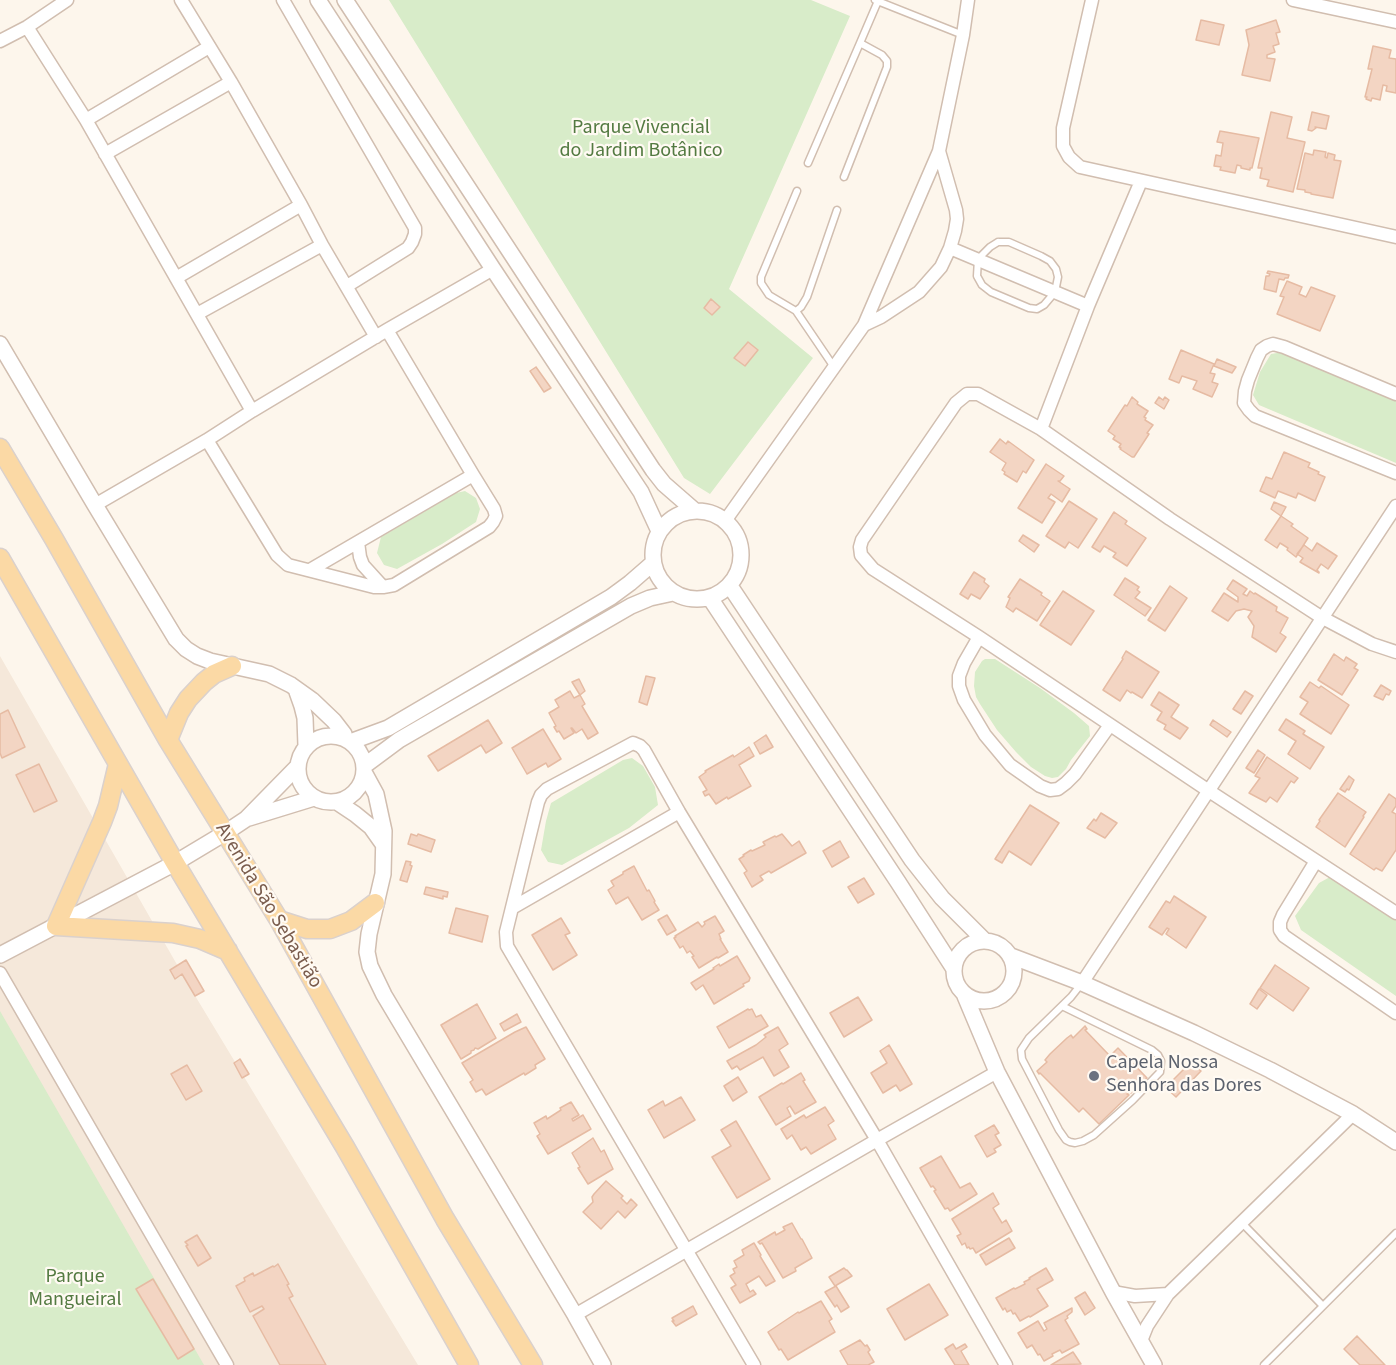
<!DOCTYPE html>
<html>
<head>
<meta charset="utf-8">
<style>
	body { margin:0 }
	canvas { display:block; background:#fdf6ec }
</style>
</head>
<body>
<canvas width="1396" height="1365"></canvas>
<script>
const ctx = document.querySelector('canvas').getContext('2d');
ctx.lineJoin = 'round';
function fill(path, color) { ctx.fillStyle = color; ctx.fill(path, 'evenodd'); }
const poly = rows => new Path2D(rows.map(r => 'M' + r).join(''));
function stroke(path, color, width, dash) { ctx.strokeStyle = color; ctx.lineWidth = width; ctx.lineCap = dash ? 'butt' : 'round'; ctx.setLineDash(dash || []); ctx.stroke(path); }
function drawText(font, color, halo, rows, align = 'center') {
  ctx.font = font + ' "Source Sans 3",sans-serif'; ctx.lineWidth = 4.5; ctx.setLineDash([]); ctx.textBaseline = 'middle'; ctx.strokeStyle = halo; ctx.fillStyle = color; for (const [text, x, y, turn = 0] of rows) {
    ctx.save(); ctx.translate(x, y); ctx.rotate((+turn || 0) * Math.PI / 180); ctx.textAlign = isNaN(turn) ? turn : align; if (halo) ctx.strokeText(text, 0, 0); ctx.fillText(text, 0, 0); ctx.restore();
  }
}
fill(poly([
	[0,656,191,989,418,1365,0,1365]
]), '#f5e8da');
fill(poly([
	[389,0,811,0,850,16,729,289,813,358,710,494,684,478],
	[1283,352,1396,401,1396,463,1259,405,1253,395,1260,372,1271,354],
	[465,491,476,498,480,509,476,522,442,544,397,569,384,565,377,553,381,537,456,493],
	[985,659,995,659,1040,688,1074,713,1089,726,1090,736,1071,760,1066,769,1058,777,1052,778,1045,776,1031,767,1016,752,997,730,980,704,976,697,974,686,975,672,982,661],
	[632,758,643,766,655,787,658,805,629,828,562,865,548,862,541,850,546,821,551,803,623,760],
	[1330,877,1396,919,1396,996,1301,930,1295,916,1319,883],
	[0,1011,204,1365,0,1365]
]), '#d8ecc9');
const building = poly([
	[1201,20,1224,25,1219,45,1196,40,1201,20],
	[1276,20,1280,32,1276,33,1279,44,1273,46,1275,52,1267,55,1267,58,1275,59,1270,81,1242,75,1249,45,1246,30,1276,20],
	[1373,46,1391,50,1389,58,1396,59,1396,93,1386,91,1387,86,1383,85,1380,100,1372,98,1371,101,1366,99,1367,97,1365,97,1372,69,1368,69,1373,46],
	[1271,112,1292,117,1287,138,1305,142,1293,192,1267,186,1269,180,1260,178,1262,168,1258,168,1271,112],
	[1312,112,1329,116,1326,129,1315,127,1316,128,1312,131,1308,130,1312,112],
	[1220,131,1259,138,1252,168,1250,168,1250,170,1241,168,1241,166,1237,165,1235,173,1220,170,1221,167,1214,166,1216,155,1221,156,1223,143,1217,142,1220,131],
	[1314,150,1326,152,1325,157,1327,158,1328,153,1335,155,1334,160,1341,161,1333,198,1311,194,1311,193,1305,192,1305,190,1297,189,1305,153,1313,155,1314,150],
	[1268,271,1289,275,1288,278,1285,278,1284,280,1279,279,1276,292,1264,289,1266,276,1269,276,1270,274,1267,273,1268,271],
	[1287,281,1302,287,1299,294,1306,297,1311,287,1335,296,1320,331,1277,314,1284,297,1280,296,1287,281],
	[711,299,720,307,712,315,704,308,711,299],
	[748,342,758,350,745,366,734,358,748,342],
	[1181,350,1214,364,1210,373,1215,374,1212,382,1218,384,1212,397,1193,389,1197,381,1182,376,1179,383,1169,379,1181,350],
	[1217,359,1236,367,1232,373,1214,366,1217,359],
	[536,367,551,388,544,392,530,371,536,367],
	[1132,397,1138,402,1137,404,1148,411,1144,417,1146,418,1145,420,1153,425,1147,433,1149,434,1134,457,1132,457,1120,449,1121,448,1119,447,1121,444,1113,439,1115,436,1108,431,1125,405,1127,406,1132,397],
	[1159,397,1163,400,1165,397,1169,400,1164,409,1155,403,1159,397],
	[1000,439,1006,444,1008,441,1034,460,1026,473,1023,471,1017,482,1004,474,1005,472,1002,470,1006,463,990,452,1000,439],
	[1284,452,1310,463,1308,467,1319,472,1318,474,1325,477,1315,501,1298,493,1296,498,1278,491,1275,498,1260,491,1266,477,1272,479,1284,452],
	[1046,464,1064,476,1060,481,1058,481,1070,489,1062,502,1051,494,1048,498,1055,502,1042,523,1018,508,1046,464],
	[1069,501,1097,519,1078,548,1069,542,1065,548,1046,536,1069,501],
	[1274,502,1286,507,1281,516,1271,509,1274,502],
	[1114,512,1127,521,1125,524,1146,538,1127,566,1113,557,1116,553,1104,546,1100,552,1092,547,1114,512],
	[1281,516,1293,524,1291,526,1308,538,1296,557,1287,550,1288,548,1280,543,1277,548,1265,540,1281,516],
	[1023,535,1039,545,1034,552,1019,541,1023,535],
	[1317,543,1337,556,1328,569,1321,564,1317,570,1319,572,1319,573,1300,562,1303,558,1297,554,1304,545,1312,551,1317,543],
	[974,572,985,579,984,582,989,586,980,599,971,594,968,599,960,594,974,572],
	[1125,578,1139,587,1137,590,1140,592,1135,598,1151,608,1145,616,1114,595,1125,578],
	[1020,579,1042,593,1041,595,1050,601,1037,621,1016,608,1013,612,1006,607,1010,598,1008,597,1020,579],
	[1233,580,1247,589,1243,594,1247,596,1250,591,1254,594,1255,593,1277,607,1276,611,1288,618,1280,633,1286,637,1276,652,1252,637,1254,626,1248,617,1252,611,1244,609,1236,611,1228,621,1212,611,1224,593,1238,602,1238,597,1227,589,1233,580],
	[1170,586,1187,598,1165,631,1148,620,1170,586],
	[1063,591,1094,611,1071,645,1040,625,1063,591],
	[1126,651,1159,672,1142,698,1132,692,1131,693,1127,690,1120,701,1103,690,1123,659,1122,658,1126,651],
	[1334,654,1344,661,1346,657,1357,664,1354,668,1358,670,1342,695,1318,680,1334,654],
	[646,676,655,678,647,705,639,702,646,676],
	[579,679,585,691,580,695,572,682,579,679],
	[1310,682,1319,688,1321,686,1349,705,1331,734,1300,714,1308,702,1300,697,1310,682],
	[1381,685,1391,691,1389,695,1386,694,1383,700,1374,696,1381,685],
	[570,691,574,698,580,695,585,704,582,706,598,733,588,739,582,729,576,733,572,728,571,728,574,733,564,739,559,731,557,732,554,727,556,726,549,713,559,707,555,700,570,691],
	[1245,691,1253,696,1241,714,1233,709,1245,691],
	[1159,692,1179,705,1171,717,1188,728,1180,739,1164,729,1166,725,1157,720,1162,712,1151,705,1159,692],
	[8,710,25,747,2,758,0,753,0,714,8,710],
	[1286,719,1305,731,1303,734,1324,747,1310,769,1288,754,1296,741,1279,730,1286,719],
	[488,720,502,743,486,753,481,745,438,771,428,756,488,720],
	[1213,720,1231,732,1227,737,1210,725,1213,720],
	[543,729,561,759,548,767,546,763,527,774,512,748,543,729],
	[766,735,773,747,760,754,754,743,766,735],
	[749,747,754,756,739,765,751,786,728,799,727,797,716,804,709,794,705,796,703,792,707,790,699,777,706,772,705,771,733,755,734,757,749,747],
	[1258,750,1265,755,1254,773,1246,768,1258,750],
	[1267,757,1298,778,1294,783,1291,781,1277,802,1270,797,1266,802,1249,793,1260,778,1255,776,1267,757],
	[39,764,57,801,34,812,16,775,39,764],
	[1349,776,1354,780,1349,790,1347,789,1345,792,1340,789,1349,776],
	[1338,793,1366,812,1363,816,1364,817,1345,847,1316,827,1320,821,1319,820,1338,793],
	[1389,794,1396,799,1396,806,1392,812,1396,814,1396,850,1382,871,1376,868,1374,870,1350,854,1389,794],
	[1030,805,1059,823,1031,865,1009,851,1002,863,995,859,1030,805],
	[1101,813,1117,823,1105,838,1087,828,1094,819,1096,821,1101,813],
	[411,834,417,836,418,834,435,840,431,852,408,844,411,834],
	[782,834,792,846,799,841,806,853,771,873,769,871,760,876,763,880,752,887,744,873,747,871,739,859,744,856,743,855,751,850,752,851,765,845,763,842,775,836,776,837,782,834],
	[840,841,849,857,832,867,823,851,840,841],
	[406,861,411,862,410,865,412,866,407,882,400,880,406,861],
	[634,866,647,891,649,890,655,901,654,902,659,910,642,920,628,897,616,904,608,890,614,886,611,881,623,874,623,872,634,866],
	[864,878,874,894,858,903,848,887,864,878],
	[426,887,448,892,447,897,443,896,443,899,424,894,426,887],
	[1174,896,1206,917,1186,948,1166,934,1169,929,1167,928,1162,935,1149,927,1166,901,1170,903,1174,896],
	[456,908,488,916,482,942,449,933,456,908],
	[667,915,676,930,667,935,658,920,667,915],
	[715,916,724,931,719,934,721,939,720,939,728,952,718,958,717,957,699,968,692,957,694,956,690,951,687,953,683,946,680,948,674,938,676,937,675,936,698,922,702,927,705,924,704,922,715,916],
	[561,918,570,933,565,935,577,955,553,970,532,935,561,918],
	[737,956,750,978,749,981,743,984,744,986,714,1004,703,985,696,990,691,983,714,969,713,968,719,964,720,966,737,956],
	[186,960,204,991,195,996,182,974,175,979,170,970,186,960],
	[1275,965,1309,988,1293,1011,1260,988,1275,965],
	[1259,989,1267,995,1257,1009,1250,1004,1259,989],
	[858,997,872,1020,844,1037,830,1013,858,997],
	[477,1004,496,1038,478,1049,475,1048,474,1050,471,1051,471,1053,461,1059,441,1025,477,1004],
	[748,1009,749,1010,752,1009,756,1017,761,1015,768,1026,729,1048,717,1027,748,1009],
	[517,1014,521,1022,504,1031,500,1024,517,1014],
	[1085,1026,1087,1029,1085,1030,1110,1056,1118,1048,1147,1078,1131,1093,1130,1092,1127,1094,1129,1095,1099,1124,1083,1108,1079,1112,1040,1073,1039,1074,1037,1071,1047,1062,1045,1060,1050,1054,1067,1038,1071,1035,1073,1038,1085,1026],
	[526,1027,545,1059,535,1065,536,1068,525,1075,524,1073,486,1095,482,1089,476,1092,470,1082,473,1080,462,1063,515,1032,526,1027],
	[778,1027,788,1044,779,1050,789,1067,774,1076,763,1057,740,1070,737,1066,732,1069,727,1061,756,1045,766,1037,764,1035,778,1027],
	[889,1045,912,1084,900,1091,896,1085,883,1093,871,1073,887,1063,880,1051,889,1045],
	[240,1059,249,1074,242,1078,234,1063,240,1059],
	[1191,1062,1201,1071,1176,1097,1164,1086,1167,1082,1169,1084,1191,1062],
	[187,1065,202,1091,186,1100,171,1074,187,1065],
	[801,1073,805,1080,803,1081,816,1102,795,1114,790,1106,787,1108,791,1116,776,1125,759,1097,782,1083,783,1084,801,1073],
	[738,1077,747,1092,733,1101,724,1086,738,1077],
	[681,1097,695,1120,664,1138,648,1110,663,1101,665,1106,681,1097],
	[571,1102,579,1115,572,1119,573,1121,583,1115,591,1129,548,1154,537,1136,540,1134,534,1123,546,1116,547,1119,561,1110,560,1108,571,1102],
	[825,1107,834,1121,828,1125,836,1139,811,1154,806,1147,801,1150,792,1135,787,1139,781,1129,804,1115,806,1118,825,1107],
	[736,1121,770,1179,737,1198,712,1157,731,1146,721,1130,736,1121],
	[994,1125,999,1133,995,1135,1001,1145,994,1149,996,1152,987,1157,975,1136,994,1125],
	[593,1138,601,1152,604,1150,613,1169,588,1184,578,1168,580,1167,572,1153,593,1138],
	[941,1156,960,1188,970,1183,977,1194,950,1211,948,1208,945,1209,934,1191,936,1190,933,1186,931,1187,920,1168,941,1156],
	[606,1181,623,1196,621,1198,627,1204,631,1199,637,1205,625,1218,618,1211,601,1229,583,1212,593,1202,592,1197,594,1194,606,1181],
	[993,1193,999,1204,993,1208,1002,1223,1006,1220,1012,1231,976,1253,973,1248,970,1249,969,1247,967,1248,965,1243,962,1245,957,1236,961,1234,952,1219,993,1193],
	[792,1223,801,1239,802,1239,812,1258,795,1268,796,1271,783,1278,762,1243,760,1244,758,1242,775,1232,776,1235,785,1230,783,1227,792,1223],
	[197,1235,211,1258,198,1266,186,1246,188,1245,185,1242,197,1235],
	[1009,1238,1015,1248,986,1265,980,1255,1009,1238],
	[754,1243,761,1255,760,1256,775,1281,766,1286,759,1276,746,1284,750,1292,753,1290,756,1294,740,1303,731,1288,736,1285,730,1276,735,1273,733,1269,737,1267,734,1261,744,1255,742,1250,754,1243],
	[278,1264,289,1284,287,1285,293,1296,289,1298,326,1365,280,1365,253,1316,264,1309,262,1306,250,1312,236,1286,245,1281,244,1278,253,1273,254,1276,273,1266,274,1267,278,1264],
	[844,1268,846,1270,847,1270,852,1276,835,1286,829,1277,844,1268],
	[1046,1268,1053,1280,1037,1289,1048,1306,1030,1317,1029,1316,1020,1321,1015,1313,1013,1314,1011,1310,1007,1312,1005,1308,1003,1310,996,1298,1014,1288,1015,1289,1025,1284,1024,1282,1030,1279,1029,1278,1046,1268],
	[153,1279,194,1349,178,1359,136,1289,153,1279],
	[929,1284,948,1315,905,1340,887,1309,929,1284],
	[836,1286,849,1307,841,1312,837,1305,835,1307,825,1292,836,1286],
	[1085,1292,1095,1308,1085,1315,1075,1298,1085,1292],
	[821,1301,832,1319,829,1321,835,1332,788,1360,781,1349,779,1350,768,1332,798,1312,799,1313,821,1301],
	[693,1306,697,1314,676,1326,672,1321,674,1321,672,1318,693,1306],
	[1072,1308,1072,1312,1067,1316,1068,1318,1065,1320,1079,1344,1062,1353,1060,1350,1052,1354,1053,1356,1044,1361,1040,1354,1038,1355,1032,1345,1027,1348,1018,1333,1038,1321,1044,1331,1047,1329,1044,1323,1072,1308],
	[1357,1336,1385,1365,1360,1365,1344,1349,1357,1336],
	[860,1340,865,1346,867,1345,870,1350,868,1352,874,1362,868,1365,848,1365,840,1351,860,1340],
	[953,1344,956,1349,965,1344,967,1347,961,1351,969,1365,955,1365,945,1349,953,1344],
	[1073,1352,1081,1364,1051,1365,1073,1352]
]);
fill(building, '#f3d5c3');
stroke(building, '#e6bba3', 1.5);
const service = poly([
	[875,0,963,35],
	[860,43,878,1],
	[808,163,860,43,882,55,887,61,887,67,844,177],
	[797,191,761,277,761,283,769,295,796,311,801,307,807,297,837,210],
	[998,242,1009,242,1041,256,1050,261,1056,269,1058,277,1055,292,1044,305,1037,309,1029,308,991,292,982,285,977,276,978,259,990,247,998,242],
	[796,311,834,367],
	[1062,1006,1152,1050,1158,1055,1161,1061,1160,1072,1133,1100,1094,1135,1083,1141,1075,1143,1070,1142,1066,1140,1059,1130,1022,1059,1021,1050,1029,1038,1071,997,1082,983],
	[1242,1223,1323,1306],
	[1264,1365,1396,1233]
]);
const minor = poly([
	[181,0,231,82,301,205,322,245,376,337],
	[283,0,415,228,415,234,412,242,408,248,347,286],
	[1092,0,1063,128,1063,146,1069,157,1080,167,1396,237],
	[1293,0,1396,22],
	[27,27,86,120,252,411],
	[0,41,27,27,67,0],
	[86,120,209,47],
	[105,154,231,82],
	[950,248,1088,306],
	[176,278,301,205],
	[197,314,322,245],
	[864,325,881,317,919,292,941,267,950,248,955,231,957,219,956,210,939,151],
	[1396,394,1284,347,1273,344,1267,346,1261,350,1257,358,1248,380,1245,391,1244,403,1249,410,1255,416,1396,473],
	[1041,429,1088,306,1141,181],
	[207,440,277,555,288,565,374,587,383,587,394,585,489,527,493,522,496,516,494,509,473,475,387,330],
	[95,505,207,440,252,411,387,330,493,269],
	[725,521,864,325,939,151,963,35,968,0],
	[358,542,360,557,363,565,383,587],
	[310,570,473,475],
	[979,637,964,663,959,676,959,686,964,700,985,735,1010,765,1040,786,1050,790,1058,789,1066,783,1075,774,1110,725],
	[1396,652,1372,644,1321,617,1170,519,1041,429,978,394,967,394,956,403,862,540,860,547,861,555,873,569,979,637,1209,791,1396,913],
	[1316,861,1283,915,1280,922,1280,930,1284,936,1396,1013],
	[512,908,679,812],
	[0,973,227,1365],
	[1082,983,1396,506],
	[1113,1292,1135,1296,1168,1294],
	[575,1315,877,1140,997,1072],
	[1141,1341,1147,1326,1168,1294,1353,1114],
	[754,1365,507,946,506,932,538,802,541,795,547,789,633,743,640,746,644,750,679,812,877,1140,1006,1365]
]);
const tertiary = poly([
	[318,0,493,269,641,492,659,531],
	[345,0,653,470,664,484,695,511],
	[0,344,95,505,176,639,186,649,197,656,210,661,269,674,291,685,312,700,334,721,344,734,345,739],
	'653 555a44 44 0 1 1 88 0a44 44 0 1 1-88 0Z',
	[730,586,912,860,942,898,985,941],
	[710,598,898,882,954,969],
	[296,689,302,706,305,718,306,746],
	'298 769a33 33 0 1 1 66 0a33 33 0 1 1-66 0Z',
	[350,742,388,728,611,597,630,583,653,563],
	[364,766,399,740,631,606,650,598,673,593],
	[364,772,376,794,384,831,383,874,369,934,367,952,370,966,384,995,575,1315,603,1365],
	[337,802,355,814,371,827,383,844],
	[249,818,314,798],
	'954 971a30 30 0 1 1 60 0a30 30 0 1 1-60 0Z',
	[0,955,175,863,225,833,246,819,297,767],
	[1011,956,1082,983,1194,1033,1270,1070,1353,1114,1396,1142],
	[965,996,997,1072,1113,1292,1154,1365]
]);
const primary = poly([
	[0,448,54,539,168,740,279,920,445,1219,533,1365],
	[0,558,175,863,345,1147,469,1365],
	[168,740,179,713,188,699,204,682,214,674,232,666],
	[118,764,108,806,102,822,56,926,173,933,200,939,228,951],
	[279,920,307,929,330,929,351,921,375,903]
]);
stroke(service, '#d1beb0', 9);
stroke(minor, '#d1beb0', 15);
stroke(tertiary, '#d1beb0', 18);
stroke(primary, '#dad1cd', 21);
stroke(service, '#fff', 6);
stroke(minor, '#fff', 12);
stroke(tertiary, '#fff', 15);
stroke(primary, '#fbd9a5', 18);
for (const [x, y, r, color] of [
	[1094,1076,6,"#6b7280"]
]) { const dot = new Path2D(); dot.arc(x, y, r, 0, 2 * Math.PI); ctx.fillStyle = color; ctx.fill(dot); stroke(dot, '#fffaf3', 2); }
drawText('20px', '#537a41', '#fffaf3', [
	["Parque Vivencial",641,129],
	["do Jardim Botânico",641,152],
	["Parque",75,1278],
	["Mangueiral",75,1301]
]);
drawText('20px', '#7a5c4d', '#fffaf3', [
	["Avenida São Sebastião",268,906,59]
]);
drawText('20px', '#5b616d', '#fffaf3', [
	["Capela Nossa",1106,1064],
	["Senhora das Dores",1106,1087]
], 'left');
</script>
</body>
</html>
